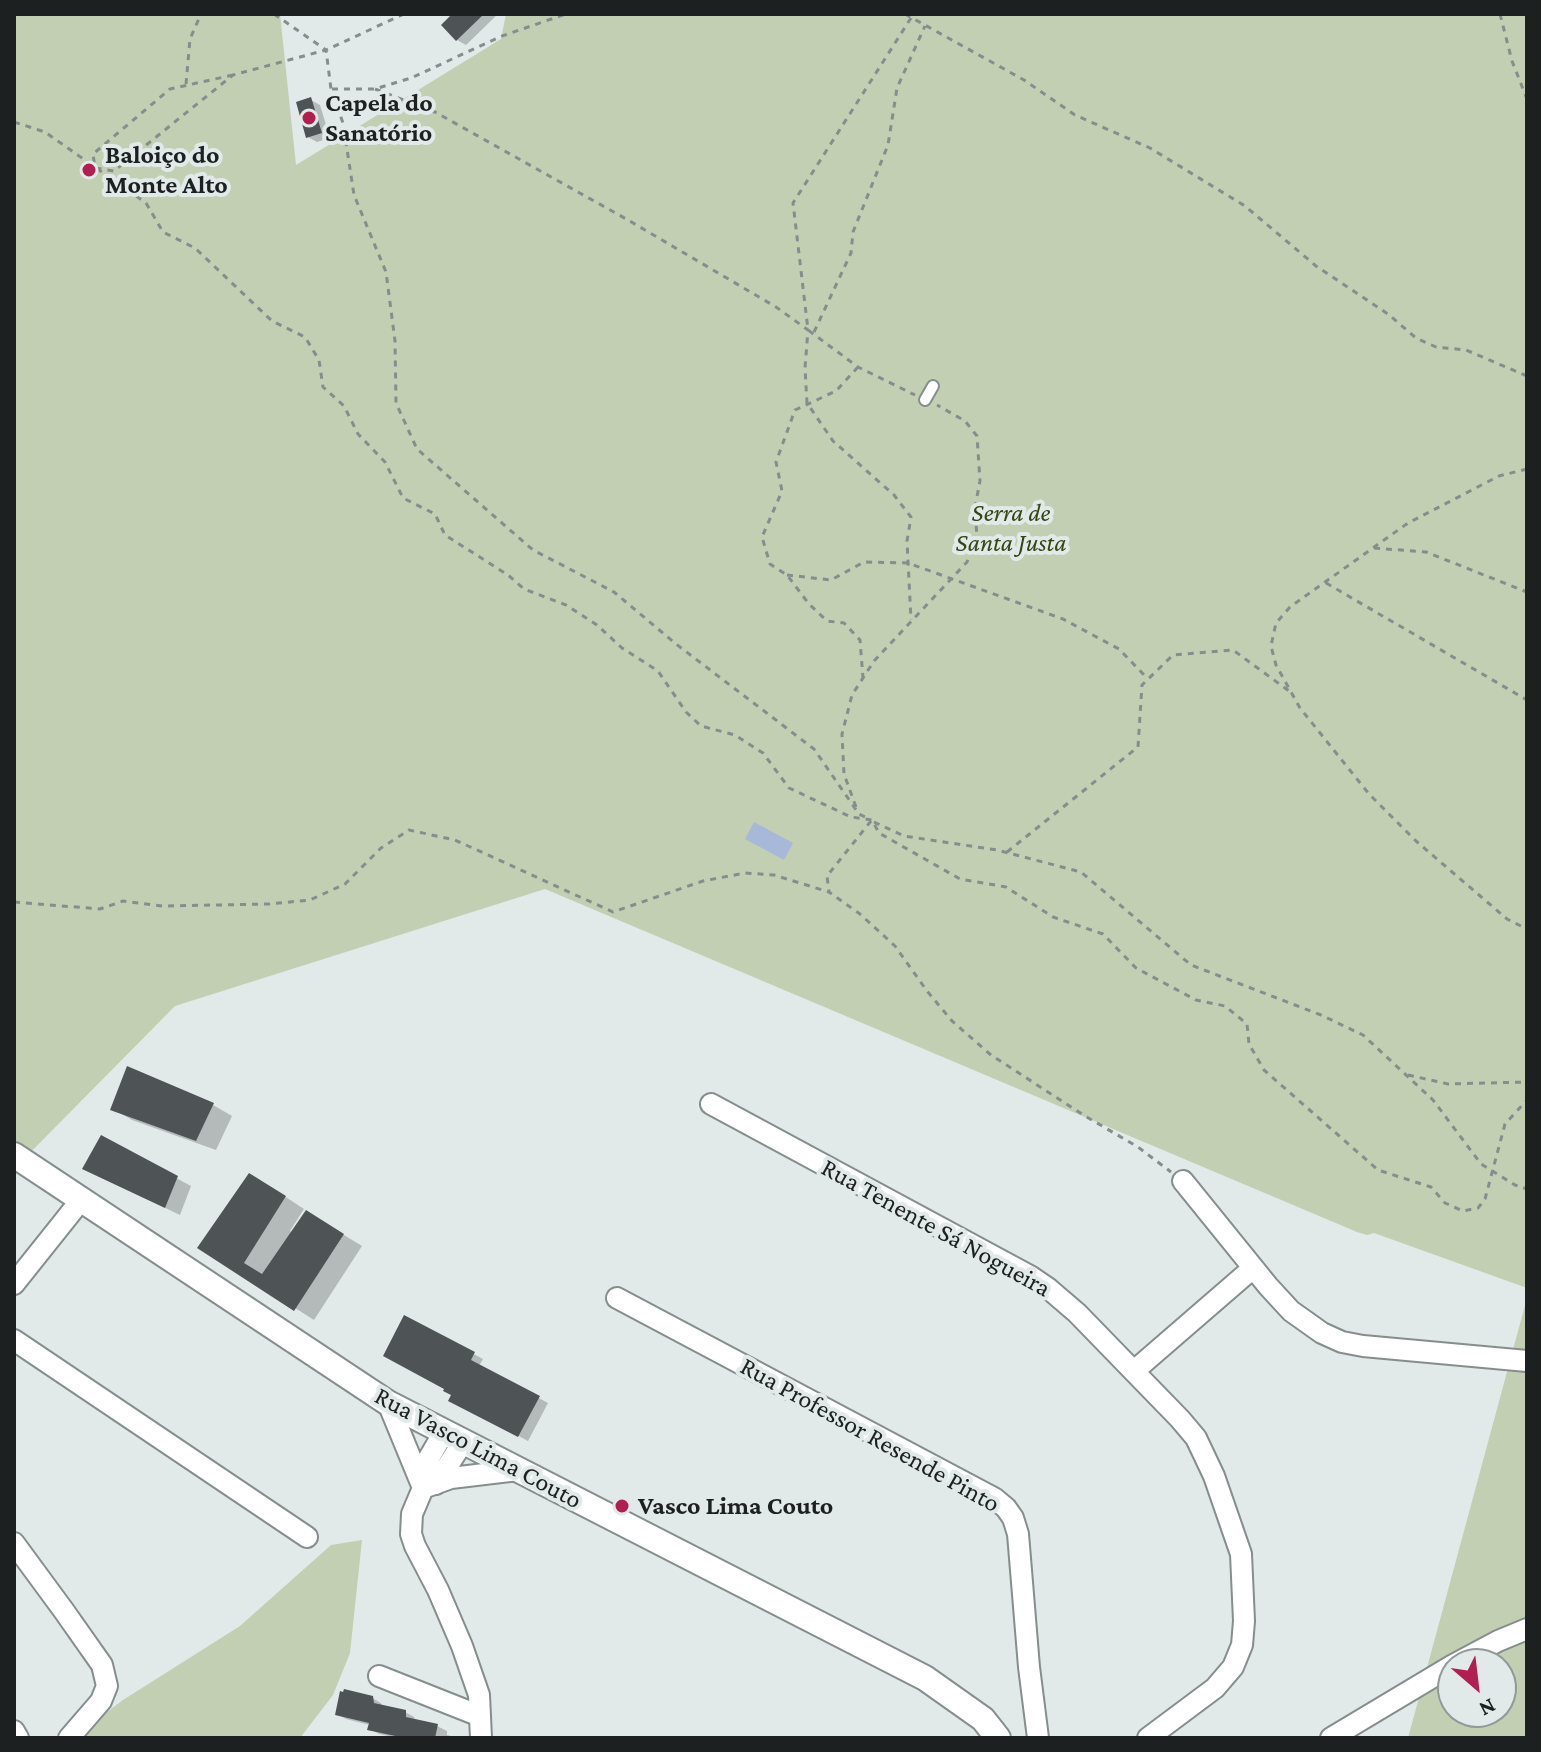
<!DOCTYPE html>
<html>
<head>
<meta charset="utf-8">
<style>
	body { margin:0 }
	#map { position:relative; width:1541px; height:1752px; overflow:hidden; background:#e1e9e9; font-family:"Crimson Pro",serif }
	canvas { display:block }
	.frame { position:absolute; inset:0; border:16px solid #1d2020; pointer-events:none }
	.north { position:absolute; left:1437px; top:1648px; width:80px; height:80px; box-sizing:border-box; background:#e1e9e9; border:2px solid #939999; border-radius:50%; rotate:152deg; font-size:22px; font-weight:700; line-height:32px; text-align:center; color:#1d2020 }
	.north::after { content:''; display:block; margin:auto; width:28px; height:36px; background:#b01f4f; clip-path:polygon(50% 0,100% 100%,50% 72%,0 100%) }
</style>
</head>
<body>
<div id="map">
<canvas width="1541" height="1752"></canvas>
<div class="frame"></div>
<div class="north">N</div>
</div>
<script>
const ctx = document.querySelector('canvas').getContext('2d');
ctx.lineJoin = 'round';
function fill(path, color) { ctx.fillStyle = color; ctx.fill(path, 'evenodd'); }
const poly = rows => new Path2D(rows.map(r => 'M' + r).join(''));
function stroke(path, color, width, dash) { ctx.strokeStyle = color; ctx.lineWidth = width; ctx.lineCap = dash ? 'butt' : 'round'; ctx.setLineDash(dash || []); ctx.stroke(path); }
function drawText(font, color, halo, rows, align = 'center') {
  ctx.font = font + ' "Crimson Pro",serif'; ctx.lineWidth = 8; ctx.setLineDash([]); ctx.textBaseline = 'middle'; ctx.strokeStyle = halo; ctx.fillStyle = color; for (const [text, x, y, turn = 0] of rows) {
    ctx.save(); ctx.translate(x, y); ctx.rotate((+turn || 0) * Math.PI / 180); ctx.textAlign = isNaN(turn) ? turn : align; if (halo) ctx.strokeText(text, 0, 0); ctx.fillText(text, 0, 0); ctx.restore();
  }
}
fill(poly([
	[14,14,280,14,296,165,501,39,506,14,1527,14,1527,1288,1374,1233,1367,1235,1357,1232,545,889,175,1006,14,1169],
	[1527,1298,1527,1738,1408,1738],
	[1453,1664,1501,1664,1501,1712,1453,1712],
	[362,1540,350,1653,333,1695,300,1738,79,1738,91,1724,123,1700,240,1626,331,1545]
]), '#c3cfb3');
fill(poly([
	[754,822,793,843,784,860,745,839]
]), '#a8b8d8');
fill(poly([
	[455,14,498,14,466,45,457,40],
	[311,100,320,105,330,138,317,142,308,137],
	[128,1069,213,1105,232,1116,216,1150,132,1120,113,1109],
	[102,1138,191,1186,180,1215,98,1176],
	[269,1186,304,1209,290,1231,293,1233,326,1224,362,1246,314,1320,199,1247],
	[405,1317,483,1359,479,1366,548,1403,528,1441,451,1400,453,1394],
	[372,1698,381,1703,382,1707,405,1712,414,1717,415,1721,437,1726,447,1731,447,1735,458,1738,398,1738,379,1734,370,1729,370,1725,346,1719,337,1714]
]), '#0003');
fill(poly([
	[452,14,484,14,456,41,441,25],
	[311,97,322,133,306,138,296,102],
	[127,1066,214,1103,196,1141,110,1110],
	[101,1135,178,1176,165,1208,82,1169],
	[249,1173,286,1196,244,1263,262,1274,306,1210,344,1234,294,1311,197,1248],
	[404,1315,475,1352,471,1360,540,1396,518,1437,448,1401,451,1395,443,1391,444,1389,383,1356],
	[344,1689,373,1696,374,1703,406,1710,406,1717,438,1724,435,1738,405,1738,367,1730,369,1723,335,1715,340,1691,343,1692]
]), '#4e5356');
const service = poly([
	[925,400,933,386]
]);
const minor = poly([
	[711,1104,1030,1276,1049,1289,1077,1313,1180,1419,1196,1438,1214,1476,1241,1554,1244,1621,1242,1645,1233,1667,1215,1688,1148,1738],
	[1183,1181,1268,1286,1291,1311,1322,1333,1342,1342,1363,1346,1527,1361],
	[14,1284,81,1200],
	[617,1298,994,1498,1006,1508,1013,1518,1018,1534,1029,1667,1038,1738],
	[14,1340,307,1537],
	[1134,1371,1253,1268],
	[388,1403,423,1488,412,1514,411,1534,415,1546,438,1590,462,1646,479,1695,481,1738],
	[419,1475,444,1432],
	[436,1484,463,1442],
	[423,1488,451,1478,518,1470],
	[14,1543,64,1611,102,1665,107,1686,101,1701,69,1738],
	[1455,1664,1498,1641,1527,1629],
	[379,1676,480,1716],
	[14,1731,18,1738],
	[1331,1738,1453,1665]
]);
const tertiary = poly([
	[14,1155,388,1403,925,1678,983,1719,998,1738]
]);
stroke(service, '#868d8d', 14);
stroke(minor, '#868d8d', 24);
stroke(tertiary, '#868d8d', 28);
stroke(poly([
	[274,14,326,50,331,89,343,123,354,195,386,272,395,341,396,403,417,449,533,550,614,592,676,644,814,749,859,814,867,818],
	[905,14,1024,80,1075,115,1150,148,1245,206,1316,266,1388,314,1416,338,1436,347,1466,350,1527,376],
	[1500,14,1512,61,1527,99],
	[911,18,793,203,808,330,858,367,915,395],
	[233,75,170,89,93,154,95,168,114,171,233,75,326,50,404,14],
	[186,84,190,39,201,14],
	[332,89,375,89,411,78,502,36,566,14],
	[375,89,435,112,628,220,776,307,808,330,805,368,807,403,833,441,894,495,911,517,907,541,911,620],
	[14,122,45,132,146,203,163,232,195,248,272,321,305,337,319,360,323,387,344,406,358,434,385,462,403,498,435,514,445,535,508,575,524,589,566,605,597,625,622,648,658,671,686,712,701,726,735,735,763,753,789,788,851,817,872,820,879,833,960,879,1006,887,1053,917,1103,934,1136,968,1196,1000,1225,1006,1247,1024,1249,1044,1264,1070,1378,1170,1431,1187,1445,1203,1463,1211,1478,1208,1485,1199,1505,1124,1527,1100],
	[814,332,851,253,853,232,888,145,897,88,925,26],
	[858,367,836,391,795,410,776,462,782,491,762,537,770,564,787,575,809,604,827,621,844,623,860,640,863,678],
	[1527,469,1499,476,1408,523,1290,607,1276,623,1271,646,1276,665,1300,708,1369,794,1416,841,1507,919,1527,929],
	[1374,548,1426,552,1527,592],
	[787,575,831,580,864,562,908,563,1063,619,1119,649,1148,679],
	[1326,583,1527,700],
	[856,807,844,774,842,734,852,695,874,661,967,562,977,538,975,507,980,481,977,436,965,421,937,405],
	[871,821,827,876,829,892,860,914,895,946,927,991,952,1021,991,1055,1085,1116,1138,1147,1171,1172],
	[874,822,904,836,997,850,1081,872,1191,965,1321,1015,1363,1035,1433,1100,1481,1164,1515,1185,1527,1189],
	[1007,852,1138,747,1142,685,1173,655,1233,650,1289,691],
	[14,902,100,909,123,901,162,906,269,904,310,900,345,884,381,848,409,830,455,840,613,912,703,881,745,873,774,875,829,892],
	[1408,1075,1448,1084,1527,1082]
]), '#878d8d', 3, [6, 6]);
stroke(service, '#fff', 10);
stroke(minor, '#fff', 20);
stroke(tertiary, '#fff', 24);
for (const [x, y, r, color] of [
	[309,118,8,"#b01f4f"],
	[89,170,8,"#b01f4f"],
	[622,1506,8,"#b01f4f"]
]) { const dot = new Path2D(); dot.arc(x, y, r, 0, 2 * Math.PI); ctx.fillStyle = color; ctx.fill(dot); stroke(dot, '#e1e9e9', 3); }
drawText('bold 26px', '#1d2020', '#e1e9e9', [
	["Capela do",325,103],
	["Sanatório",325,133],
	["Baloiço do",105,155],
	["Monte Alto",105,185],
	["Vasco Lima Couto",638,1506]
], 'left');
drawText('italic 26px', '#344611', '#e1e9e9', [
	["Serra de",1011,513],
	["Santa Justa",1011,543]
]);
drawText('26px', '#1d2020', '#e1e9e9', [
	["Rua Tenente Sá Nogueira",936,1228,29],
	["Rua Professor Resende Pinto",870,1435,29],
	["Rua Vasco Lima Couto",478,1448,28]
]);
</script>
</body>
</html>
